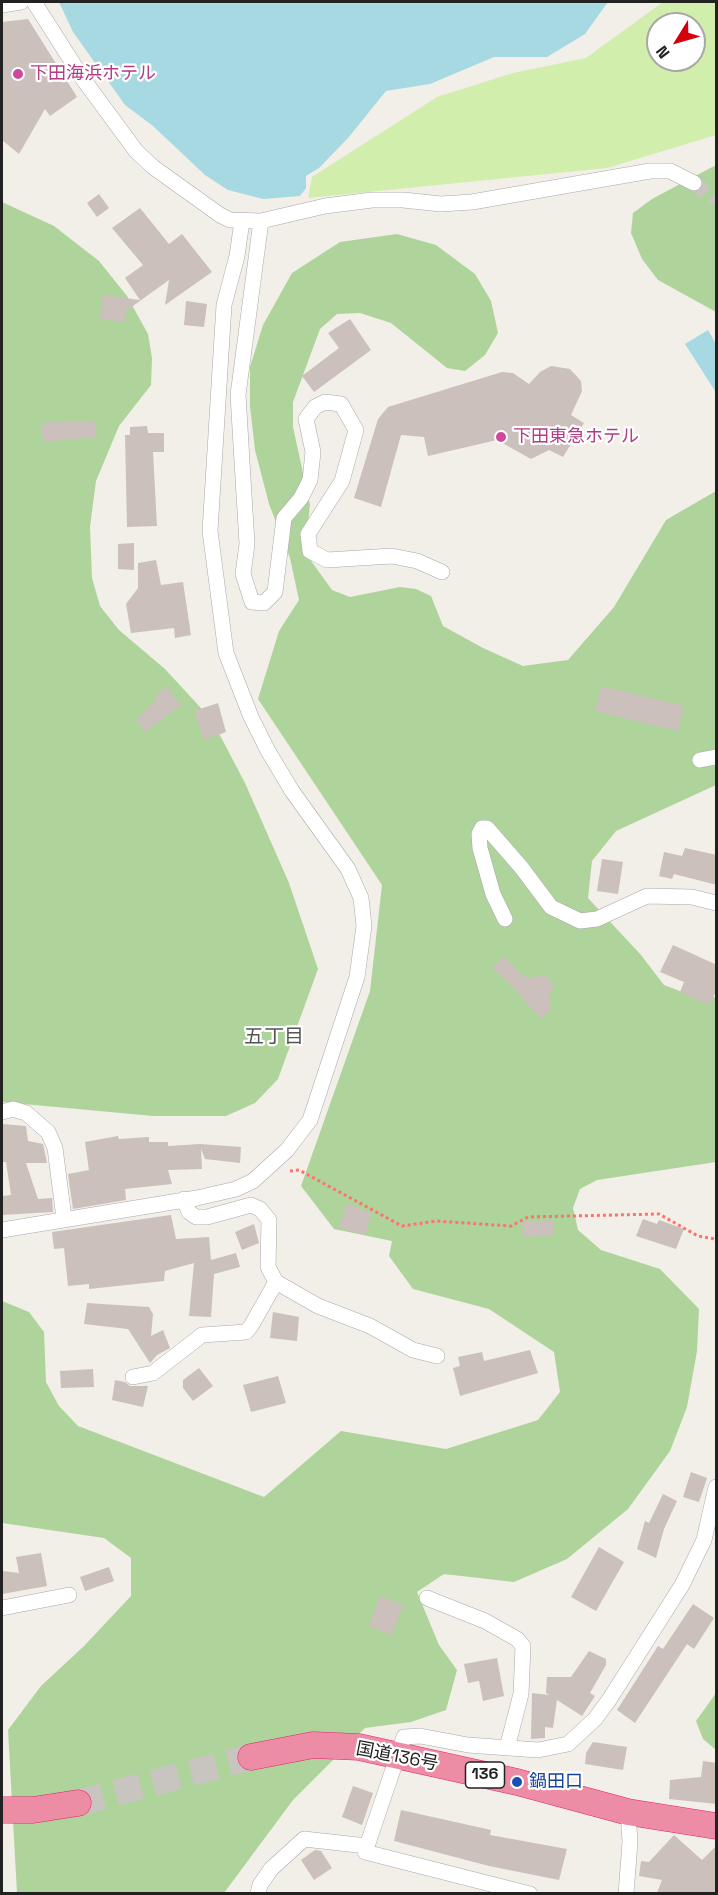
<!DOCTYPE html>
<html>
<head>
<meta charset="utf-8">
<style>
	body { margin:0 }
	#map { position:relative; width:718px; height:1895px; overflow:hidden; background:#f2eee8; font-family:"Space Grotesk",sans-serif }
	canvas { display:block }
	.frame { position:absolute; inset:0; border:3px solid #222; pointer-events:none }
	.north { position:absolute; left:646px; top:12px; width:60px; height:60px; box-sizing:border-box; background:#fff; border:2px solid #a7a7a7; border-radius:50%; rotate:233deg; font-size:16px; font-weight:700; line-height:24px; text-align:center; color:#222 }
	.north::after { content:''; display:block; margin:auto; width:21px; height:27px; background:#d4000e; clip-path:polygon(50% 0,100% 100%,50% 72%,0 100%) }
</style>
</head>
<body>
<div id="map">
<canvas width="718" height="1895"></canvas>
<div class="frame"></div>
<div class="north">N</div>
</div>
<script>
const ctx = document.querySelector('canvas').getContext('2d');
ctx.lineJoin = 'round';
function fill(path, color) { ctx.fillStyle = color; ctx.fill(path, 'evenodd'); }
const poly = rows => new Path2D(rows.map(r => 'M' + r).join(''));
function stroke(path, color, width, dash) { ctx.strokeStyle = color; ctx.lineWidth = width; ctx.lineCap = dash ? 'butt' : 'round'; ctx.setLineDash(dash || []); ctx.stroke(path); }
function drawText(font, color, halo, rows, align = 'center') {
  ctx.font = font + ' "Space Grotesk","Noto Sans JP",sans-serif'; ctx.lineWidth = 4.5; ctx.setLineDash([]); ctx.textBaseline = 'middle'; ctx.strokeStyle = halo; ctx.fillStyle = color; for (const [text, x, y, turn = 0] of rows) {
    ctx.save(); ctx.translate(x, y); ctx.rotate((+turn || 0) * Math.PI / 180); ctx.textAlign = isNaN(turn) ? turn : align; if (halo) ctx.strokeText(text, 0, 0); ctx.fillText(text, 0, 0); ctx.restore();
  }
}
fill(poly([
	[663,2,716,2,716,135,607,168,308,198,312,177,437,97,513,73,586,58],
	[658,24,694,24,694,60,658,60]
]), '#d1eeac');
fill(poly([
	[716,165,716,312,658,280,642,259,631,233,633,213,652,199],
	[2,202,54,226,99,261,127,296,148,334,152,358,151,385,119,426,96,481,90,527,92,578,100,606,119,630,165,669,212,720,245,783,289,883,318,969,278,1079,255,1103,226,1116,153,1116,2,1102],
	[397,234,436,245,475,274,491,301,498,333,485,355,465,371,447,368,391,323,360,313,337,314,320,329,293,402,293,427,310,505,306,541,309,558,332,590,350,597,400,587,416,589,431,596,443,626,483,648,523,666,568,660,614,607,666,520,716,491,716,785,616,831,592,861,588,898,641,955,664,985,698,998,716,997,716,1162,597,1180,580,1189,573,1208,578,1230,601,1250,660,1269,699,1309,697,1351,687,1407,670,1451,628,1509,567,1559,514,1582,444,1574,417,1592,439,1645,457,1670,446,1710,411,1722,365,1728,293,1800,224,1893,17,1893,8,1730,41,1686,84,1646,131,1596,131,1558,104,1538,2,1523,2,1301,29,1312,44,1332,46,1382,59,1406,78,1426,264,1497,341,1431,446,1449,538,1420,560,1392,554,1352,489,1309,413,1289,389,1256,392,1241,334,1229,301,1186,370,991,382,885,258,699,279,631,299,600,290,558,269,504,255,450,250,406,250,367,263,325,292,273,340,242],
	[716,1693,716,1750,703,1739,696,1721]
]), '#afd49b');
fill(poly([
	[59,2,608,2,585,34,547,57,494,57,430,84,386,91,348,138,319,168,306,176,306,188,300,196,263,199,228,190,205,175,153,126,125,105,73,32],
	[708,330,716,344,715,391,685,344]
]), '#a7d9e2');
fill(poly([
	[28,19,77,97,50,116,45,109,19,154,2,140,2,22],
	[99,194,109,208,97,217,87,203],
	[140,208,169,244,182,234,212,272,165,305,169,280,126,311,125,322,100,319,103,295,140,300,125,278,143,265,112,228],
	[186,301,207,304,204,327,184,325],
	[350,319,371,350,314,392,302,376,339,348,328,333],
	[551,366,570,369,581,381,582,391,571,415,584,423,563,457,549,450,531,459,497,440,428,456,424,437,401,435,381,507,354,498,378,419,388,407,502,372,513,373,529,384,540,372],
	[68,421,95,422,96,437,43,442,41,423],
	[147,426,148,433,164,433,164,452,153,452,157,526,127,527,125,435,130,435,130,427],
	[134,543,134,570,118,569,118,544],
	[156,560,161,585,183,582,191,635,175,638,174,628,131,633,126,604,138,588,138,563],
	[601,686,684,706,678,731,595,711],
	[167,687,181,705,145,732,136,720,157,698,155,695],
	[218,703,226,732,204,740,194,711],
	[685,848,717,855,717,885,674,874,672,879,659,876,664,852,682,856],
	[602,859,623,862,618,894,597,891],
	[673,945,717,965,717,990,709,1005,680,992,684,982,660,972],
	[504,956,523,976,535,978,545,974,554,987,549,994,551,1010,541,1019,507,981,492,968],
	[2,1124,26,1126,28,1141,43,1144,47,1163,26,1163,38,1199,52,1198,53,1212,2,1215,2,1196,11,1195,6,1162,3,1162],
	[118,1136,119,1139,149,1137,149,1142,168,1142,168,1146,200,1144,241,1147,240,1163,205,1159,201,1149,202,1169,168,1170,172,1184,125,1189,126,1200,73,1209,68,1174,89,1170,85,1142],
	[347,1203,371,1213,365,1235,339,1228],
	[171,1215,176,1239,209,1237,211,1260,236,1253,240,1267,214,1274,211,1317,189,1316,194,1263,165,1271,164,1281,89,1289,89,1284,68,1286,64,1248,54,1249,52,1232],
	[643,1219,657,1224,659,1220,684,1229,676,1249,636,1236],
	[553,1220,554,1235,523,1237,522,1222],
	[254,1224,259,1243,242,1250,235,1232],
	[87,1303,149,1307,153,1314,151,1336,163,1330,170,1348,157,1355,150,1363,128,1329,84,1324],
	[273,1312,299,1317,297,1341,270,1338],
	[530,1350,538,1373,460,1396,453,1368,460,1366,458,1357,482,1352,484,1361],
	[199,1368,213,1386,193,1401,183,1388,183,1380],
	[93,1369,94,1387,61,1388,60,1371],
	[278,1376,286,1403,251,1412,243,1385],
	[115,1380,125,1382,130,1386,148,1386,143,1407,112,1400],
	[691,1472,707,1478,699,1502,683,1497],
	[663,1494,677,1501,664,1529,656,1558,637,1549,645,1521,649,1523],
	[599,1547,624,1562,596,1611,571,1597],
	[41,1553,47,1586,2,1594,2,1571,19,1573,16,1557],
	[109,1567,114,1581,85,1591,80,1577],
	[380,1596,403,1605,392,1635,369,1626],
	[693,1604,714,1618,694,1649,687,1644,635,1723,617,1710,658,1646,663,1649],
	[589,1651,606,1659,606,1665,590,1693,595,1696,582,1716,557,1700,553,1728,545,1727,545,1738,531,1739,532,1693,549,1695,546,1693,547,1677,571,1677],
	[497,1658,504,1696,483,1701,479,1681,468,1683,464,1664],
	[593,1742,627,1747,623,1770,585,1764,586,1753],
	[703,1761,717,1763,717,1804,669,1799,670,1780,701,1777],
	[353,1786,373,1793,362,1825,342,1817],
	[401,1810,491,1830,490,1835,567,1849,559,1880,489,1866,394,1841],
	[674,1835,702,1860,717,1845,717,1893,657,1893,662,1880,639,1876,641,1861,649,1862],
	[315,1850,321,1851,332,1868,314,1880,301,1860]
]), '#cbc0bb');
stroke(poly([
	[694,183,716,200]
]), '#c8c5c0', 15, [15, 8]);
stroke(poly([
	[78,1803,251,1757]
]), '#c8c5c0', 26, [26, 13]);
const street = poly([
	[34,2,83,79,136,151,153,167,220,215,230,220,261,221,325,206,372,200,403,200,441,204,472,202,650,171,670,171,694,183],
	[2,5,21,2],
	[261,221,238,395,247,544,243,574,252,602,264,603,275,592,284,518,301,498,310,480,313,452,306,419,315,407,325,402,341,404,356,430,342,481,308,534,310,551,327,560,392,556,417,561,442,572],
	[700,760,716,757],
	[505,919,493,894,480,848,479,834,482,828,487,828,521,867,551,907,580,921,597,919,647,896,692,897,716,903],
	[2,1112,13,1109,26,1113,48,1132,55,1148,64,1218],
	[184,1199,189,1212,196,1217,207,1217,251,1205,260,1209,269,1220,268,1267,276,1282,318,1306,370,1326,413,1350,437,1356],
	[2,1230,197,1198,236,1189,253,1181,287,1150,310,1120,357,977,364,926,361,898,348,869,292,791,268,751,251,717,226,653,210,531,224,305,237,256,242,221],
	[133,1377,153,1373,202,1335,246,1332,251,1326,276,1282],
	[427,1598,485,1621,517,1639,523,1646,521,1694,507,1748],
	[2,1608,69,1595],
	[258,1894,260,1885,271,1869,304,1839,367,1846],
	[530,1894,365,1852,404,1737,420,1736,468,1745,538,1750,568,1744,595,1719,609,1700,682,1585,704,1540,716,1487],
	[626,1894,630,1842,628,1812]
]);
const highway = poly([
	[251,1757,313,1745,359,1747,517,1782,628,1812,716,1826],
	[2,1810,33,1810,78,1803]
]);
stroke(street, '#a9a9a9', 16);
stroke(highway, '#e61f71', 27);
stroke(poly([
	[290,1171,299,1170,402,1226,436,1221,511,1226,528,1217,659,1214,698,1236,716,1239]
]), '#ff726d', 3, [3, 3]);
stroke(street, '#fff', 15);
stroke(highway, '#ed8da5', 26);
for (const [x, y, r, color] of [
	[18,74,6,"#d1479c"],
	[501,437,6,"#d1479c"],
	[517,1782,6,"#1a4fb4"]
]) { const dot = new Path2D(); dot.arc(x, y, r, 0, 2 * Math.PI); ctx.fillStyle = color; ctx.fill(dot); stroke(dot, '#fff', 2); }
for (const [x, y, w] of [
	[485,1775,39]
]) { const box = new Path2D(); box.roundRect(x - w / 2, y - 13, w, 26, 4.5); ctx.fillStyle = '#fff'; ctx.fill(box); stroke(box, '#222', 1.5); }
drawText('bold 16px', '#222', null, [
	["136",485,1775]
]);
drawText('18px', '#b23c85', '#fff', [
	["下田海浜ホテル",30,74],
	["下田東急ホテル",513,437]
], 'left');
drawText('18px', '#222', '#fff', [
	["国道136号",397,1757,11]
]);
drawText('18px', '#164399', '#fff', [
	["鍋田口",529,1782]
], 'left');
drawText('20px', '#555', '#fff', [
	["五丁目",274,1038]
]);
</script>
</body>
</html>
